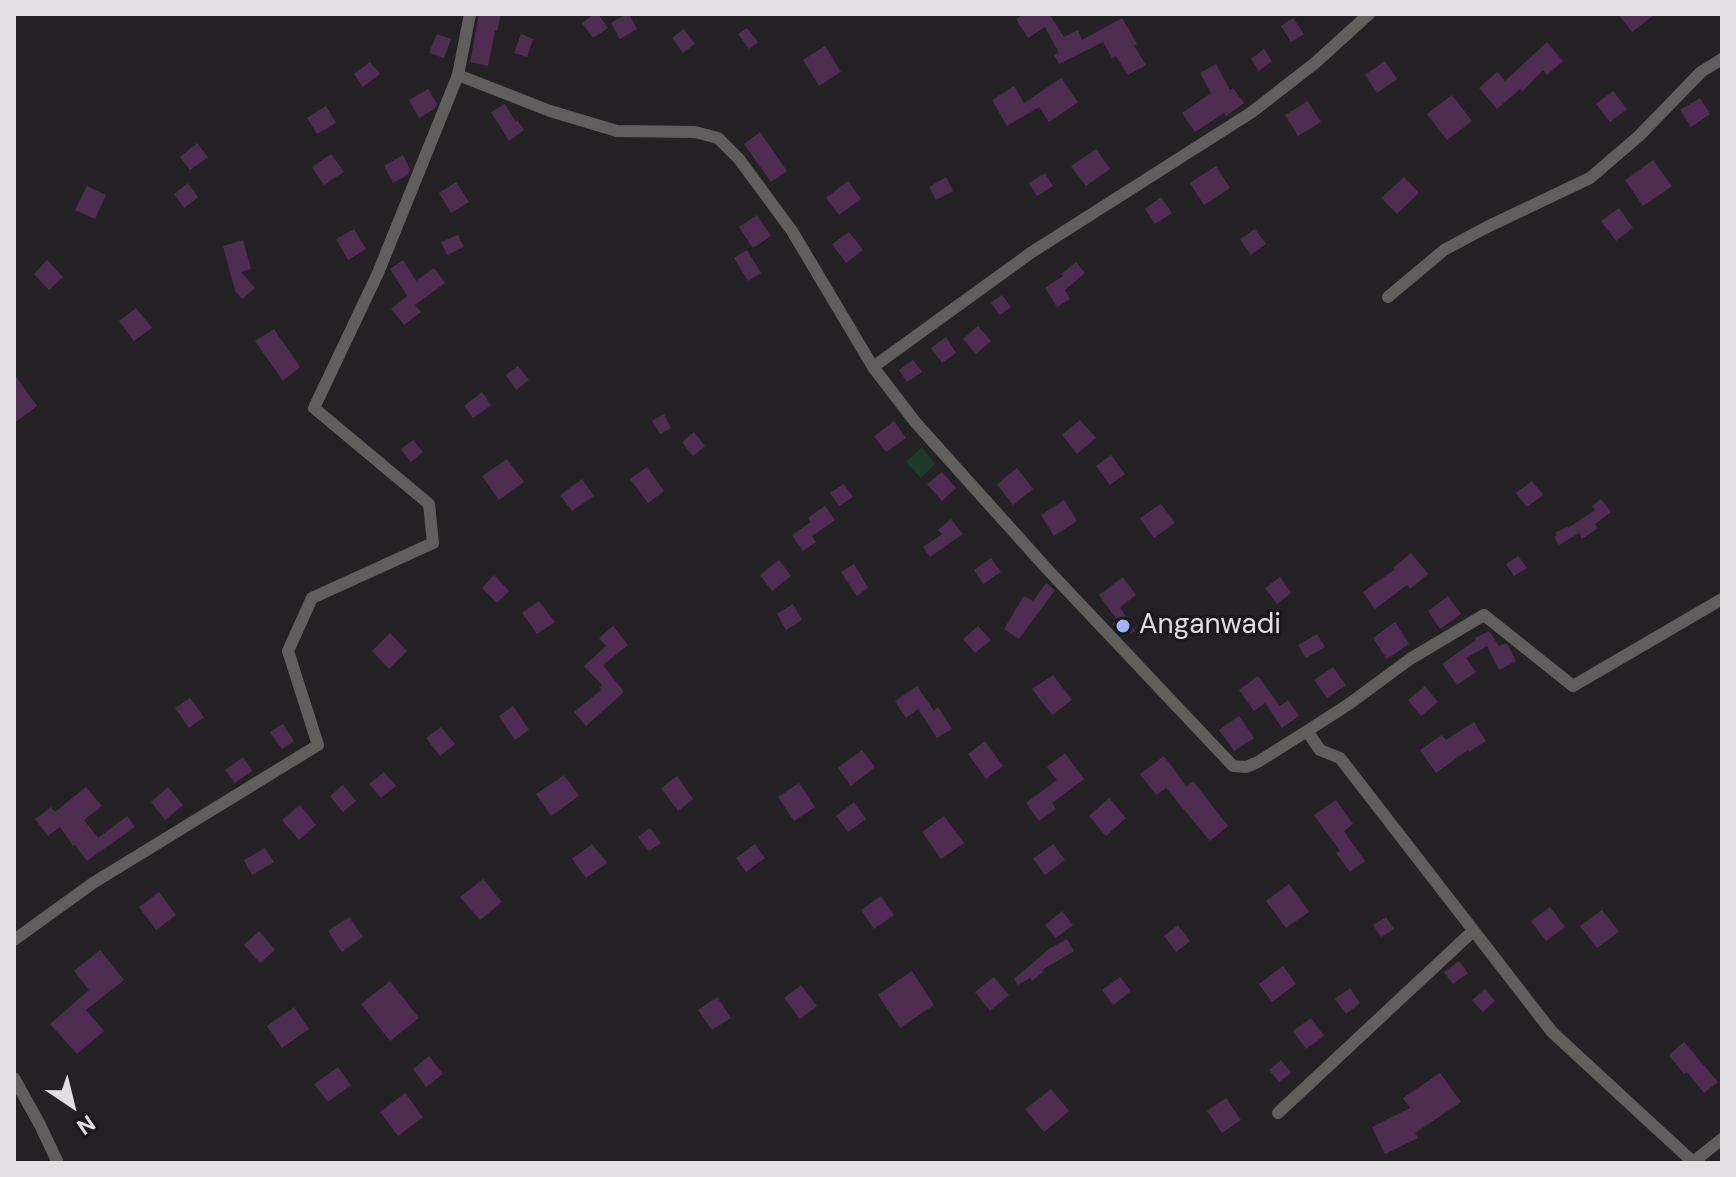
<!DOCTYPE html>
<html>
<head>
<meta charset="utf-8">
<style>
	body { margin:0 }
	#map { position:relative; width:1736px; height:1177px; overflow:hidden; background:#242124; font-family:"DM Sans",sans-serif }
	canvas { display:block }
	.frame { position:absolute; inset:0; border:16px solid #e1dfe2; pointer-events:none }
	.north { position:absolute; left:32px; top:1065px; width:80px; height:80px; -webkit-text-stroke:6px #1b181b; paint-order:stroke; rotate:145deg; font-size:22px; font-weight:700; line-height:32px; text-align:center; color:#e1dfe2 }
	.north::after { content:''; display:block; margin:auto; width:28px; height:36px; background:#e1dfe2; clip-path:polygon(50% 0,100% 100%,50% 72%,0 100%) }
</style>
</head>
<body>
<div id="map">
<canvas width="1736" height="1177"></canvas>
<div class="frame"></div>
<div class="north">N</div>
</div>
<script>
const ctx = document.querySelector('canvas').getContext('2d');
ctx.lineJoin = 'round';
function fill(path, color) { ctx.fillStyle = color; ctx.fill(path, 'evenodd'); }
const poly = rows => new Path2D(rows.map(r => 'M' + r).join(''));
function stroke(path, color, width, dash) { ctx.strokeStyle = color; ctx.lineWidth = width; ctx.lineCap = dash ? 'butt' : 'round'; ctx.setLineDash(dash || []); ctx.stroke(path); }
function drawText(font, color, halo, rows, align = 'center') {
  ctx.font = font + ' "DM Sans",sans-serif'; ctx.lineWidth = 6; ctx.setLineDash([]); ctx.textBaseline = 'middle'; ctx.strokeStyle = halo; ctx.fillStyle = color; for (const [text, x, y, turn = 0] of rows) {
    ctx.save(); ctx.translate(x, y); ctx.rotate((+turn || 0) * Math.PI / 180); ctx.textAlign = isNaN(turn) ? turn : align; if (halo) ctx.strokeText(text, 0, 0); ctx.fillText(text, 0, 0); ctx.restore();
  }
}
fill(poly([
	[922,447,935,464,921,478,906,462]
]), '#1d3b28');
fill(poly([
	[479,14,501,14,497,31,495,31,488,66,470,62],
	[594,14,598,14,608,28,593,38,582,23],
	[626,14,629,14,637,29,620,39,611,23],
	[1024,14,1049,14,1064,37,1078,30,1082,40,1122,18,1137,44,1134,46,1146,65,1128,75,1116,56,1112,58,1103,42,1059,64,1054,55,1059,53,1045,27,1028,38,1016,19],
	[1618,14,1655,14,1632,32],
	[1293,18,1304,34,1291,42,1281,26],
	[747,28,758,42,749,49,738,34],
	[684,29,695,44,683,53,672,38],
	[437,34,451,39,444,58,429,53],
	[521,34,533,39,527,57,514,53],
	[1547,42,1563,61,1547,75,1543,70,1522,92,1520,89,1497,109,1479,88,1497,72,1505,81],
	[825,46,841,72,819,86,803,60],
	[1264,49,1272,61,1259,71,1251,59],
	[1385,61,1397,79,1377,93,1365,75],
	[370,62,380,74,363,87,354,74],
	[1216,64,1230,90,1233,88,1244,103,1226,116,1224,113,1195,132,1182,113,1211,93,1200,73],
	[1061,78,1078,102,1049,122,1039,107,1007,126,992,100,1014,86,1024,103],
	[428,89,437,104,434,109,419,118,409,100],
	[1613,91,1627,109,1610,122,1596,104],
	[1452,95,1472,121,1447,140,1427,114],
	[1700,98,1710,114,1691,127,1680,110],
	[1308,101,1321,122,1298,136,1285,115],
	[505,104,516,122,517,120,524,130,509,141,491,112],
	[326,106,336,123,317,134,307,118],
	[760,132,787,171,771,182,744,144],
	[197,143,208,157,190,170,180,157],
	[1096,149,1110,169,1086,186,1071,166],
	[331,154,344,172,324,185,312,167],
	[403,155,410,169,408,175,393,183,384,166],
	[1653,160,1672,186,1643,206,1625,180],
	[1216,166,1230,188,1204,205,1190,183],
	[1045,173,1053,186,1037,196,1029,183],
	[946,177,953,191,936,200,929,187],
	[1404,177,1419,193,1397,214,1381,198],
	[848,181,861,199,839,215,826,198],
	[456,182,469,202,451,213,439,193],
	[188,183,198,197,184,208,174,194],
	[87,186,106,195,95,219,75,210],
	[1161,197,1172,213,1155,224,1145,209],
	[1619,208,1633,228,1616,241,1601,221],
	[757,215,771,236,753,248,739,227],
	[354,229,366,249,348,260,336,239],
	[1255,229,1266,244,1251,255,1240,239],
	[849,232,863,250,846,263,832,244],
	[458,235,464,247,447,255,441,242],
	[243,240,251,269,241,272,255,288,242,299,235,291,223,246],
	[747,250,761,273,748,281,734,258],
	[47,260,63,277,49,290,34,274],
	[403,260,416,281,434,268,445,283,415,305,421,312,404,325,391,309,407,296,390,269],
	[1076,262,1085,273,1065,290,1070,299,1057,307,1045,288,1063,276,1061,274],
	[1002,295,1011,307,1000,315,991,303],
	[136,308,152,328,134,341,119,321],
	[978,326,991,341,976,354,963,339],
	[274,329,300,367,283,381,255,341],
	[946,337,956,353,942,363,931,348],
	[913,360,922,372,907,382,899,370],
	[518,366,529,380,516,390,506,375],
	[14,374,37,406,14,423],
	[482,392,491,405,473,418,464,406],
	[664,414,671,428,660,434,652,421],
	[1080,420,1096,438,1077,454,1062,435],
	[894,421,906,438,886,452,874,436],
	[694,432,705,446,693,456,682,442],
	[413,440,423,452,411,462,401,449],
	[1111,455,1125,474,1110,485,1096,466],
	[507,459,524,482,499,500,482,476],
	[647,467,664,491,648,503,630,479],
	[1017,468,1033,489,1013,505,997,484],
	[942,472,956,488,942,501,927,484],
	[582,479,594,496,572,511,560,495],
	[1532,481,1543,495,1527,507,1516,493],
	[844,484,853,497,839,506,830,493],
	[1601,499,1611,512,1595,524,1598,528,1582,539,1579,533,1559,545,1554,537,1557,535,1555,533,1567,527,1568,528,1595,510,1592,506],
	[1064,500,1077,521,1054,536,1041,515],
	[1161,504,1175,523,1154,538,1140,518],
	[825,506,835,520,812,536,816,542,803,551,792,535,811,522,808,518],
	[951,519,963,534,930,557,923,547,942,534,938,530],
	[1411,553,1428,574,1410,589,1407,585,1375,609,1363,592,1394,570,1393,568],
	[1518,556,1527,568,1514,576,1506,564],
	[991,558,1001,572,983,584,974,570],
	[779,560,791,576,772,591,760,575],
	[854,564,868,588,857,596,841,572],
	[494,575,509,591,497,603,482,588],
	[1123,577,1136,595,1120,607,1135,631,1123,636,1112,624,1117,620,1099,595],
	[1280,577,1291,593,1277,604,1265,588],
	[1046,583,1055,590,1019,639,1004,629,1024,596,1033,601],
	[1448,596,1461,614,1440,629,1428,611],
	[539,601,555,622,537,634,522,613],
	[793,604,802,620,786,630,777,614],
	[1395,622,1409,644,1387,659,1373,638],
	[613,626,628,645,603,665,624,692,586,726,574,712,601,690,599,687,602,685,584,666,606,646,599,638],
	[978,626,991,640,975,653,963,639],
	[1489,631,1499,646,1505,643,1509,647,1516,661,1499,670,1487,646,1466,658,1476,672,1457,685,1442,664,1476,640,1475,638],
	[390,633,407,651,389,669,372,651],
	[1317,634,1325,647,1306,658,1298,645],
	[1333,667,1346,685,1327,698,1314,680],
	[1053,675,1072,700,1052,715,1032,689],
	[1258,676,1280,706,1288,700,1299,716,1282,728,1265,703,1254,711,1239,690],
	[917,686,934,711,938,707,952,729,937,738,918,709,906,718,895,701],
	[1425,686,1438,702,1421,716,1408,700],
	[190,698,204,717,189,728,175,708],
	[513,706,529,730,515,740,499,716],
	[1239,716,1254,738,1234,751,1219,730],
	[1474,722,1486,741,1469,752,1468,750,1436,773,1420,750,1442,735,1446,740],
	[283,724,294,741,282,749,270,732],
	[441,727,455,744,440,756,426,738],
	[985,741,1003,766,986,779,968,754],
	[862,750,875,767,851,786,838,768],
	[1065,753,1084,779,1052,803,1056,809,1039,821,1026,803,1057,780,1047,767],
	[1164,756,1187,787,1193,781,1228,826,1210,841,1166,788,1156,795,1140,774],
	[243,757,252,771,235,783,225,770],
	[384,772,396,786,381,798,369,784],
	[564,775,579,796,551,816,536,794],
	[677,776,693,799,678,811,661,788],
	[799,783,815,807,794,821,778,797],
	[343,785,356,801,343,812,330,796],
	[86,787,102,806,84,820,98,838,127,816,135,827,87,861,75,845,73,846,60,827,48,836,35,819,51,807,55,812],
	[168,787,183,805,165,820,151,802],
	[1109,798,1126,818,1106,836,1089,816],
	[1336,800,1353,824,1344,831,1365,861,1350,872,1336,853,1340,851,1314,815],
	[854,802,866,819,848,832,836,816],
	[300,805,316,825,299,840,282,820],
	[944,816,964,843,941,859,922,832],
	[650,828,661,843,649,851,638,837],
	[592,844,607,863,586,878,572,859],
	[755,844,765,858,746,872,736,858],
	[1053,844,1065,860,1045,875,1033,859],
	[265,848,274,862,252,875,244,860],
	[483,879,502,902,480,920,460,897],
	[1289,884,1309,912,1286,928,1266,901],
	[159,892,176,915,156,930,139,907],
	[881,896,894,915,874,929,861,910],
	[1550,907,1565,927,1546,941,1531,921],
	[1602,910,1619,932,1597,948,1580,926],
	[1062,911,1073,925,1056,938,1045,925],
	[349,917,363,937,342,952,328,931],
	[1386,917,1394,929,1381,937,1373,925],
	[1178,925,1190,941,1176,952,1164,936],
	[259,931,275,950,260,963,244,945],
	[1067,939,1074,951,1042,970,1043,972,1032,981,1030,978,1018,985,1014,979,1049,949],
	[100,950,124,980,86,1010,104,1031,77,1054,50,1024,89,990,74,971],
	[1459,961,1468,973,1453,984,1444,972],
	[1283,966,1296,984,1272,1002,1259,984],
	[912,971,934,1005,900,1028,878,995],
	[994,977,1009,995,990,1011,975,992],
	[1120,977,1131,991,1113,1005,1102,990],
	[390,981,419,1018,390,1041,361,1004],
	[801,985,817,1006,800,1019,784,998],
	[1350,988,1360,1003,1346,1014,1335,999],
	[1485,989,1495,1001,1483,1012,1472,1000],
	[717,997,731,1018,712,1030,698,1010],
	[294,1007,309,1029,282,1048,267,1026],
	[1311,1018,1324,1036,1306,1049,1293,1031],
	[1684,1042,1718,1082,1704,1093,1687,1072,1684,1074,1669,1055],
	[429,1056,443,1074,426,1087,413,1069],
	[1281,1060,1291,1073,1279,1082,1269,1070],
	[338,1067,351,1085,328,1102,314,1084],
	[1440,1073,1461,1102,1415,1133,1418,1138,1385,1154,1372,1127,1410,1108,1403,1098],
	[1051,1089,1069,1111,1044,1132,1025,1109],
	[405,1093,423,1117,398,1136,380,1112],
	[1226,1098,1241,1120,1222,1133,1207,1111]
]), '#4f2d52');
stroke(poly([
	[458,75,470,14],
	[1388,297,1444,250,1487,227,1590,178,1639,136,1701,72,1722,59],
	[873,367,1032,252,1252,112,1315,63,1369,14],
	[1307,731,1349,704,1410,659,1484,615,1573,686,1722,599],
	[14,940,93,883,318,745,288,651,312,598,433,543,429,504,314,408,378,273,458,75,550,111,617,131,695,132,718,138,739,159,792,231,873,367,916,423,1048,570,1233,766,1246,767,1258,762,1307,731,1320,750,1340,758,1552,1032,1693,1162,1722,1139],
	[14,1078,40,1125,58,1163],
	[1278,1113,1473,931]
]), '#615e5e', 12);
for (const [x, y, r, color] of [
	[1123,626,8,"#9eb4fd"]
]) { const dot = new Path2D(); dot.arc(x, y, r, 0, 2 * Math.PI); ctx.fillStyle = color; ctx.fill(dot); stroke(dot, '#1b181b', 3); }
drawText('28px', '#e1dfe2', '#1b181b', [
	["Anganwadi",1139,626]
], 'left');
</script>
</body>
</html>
